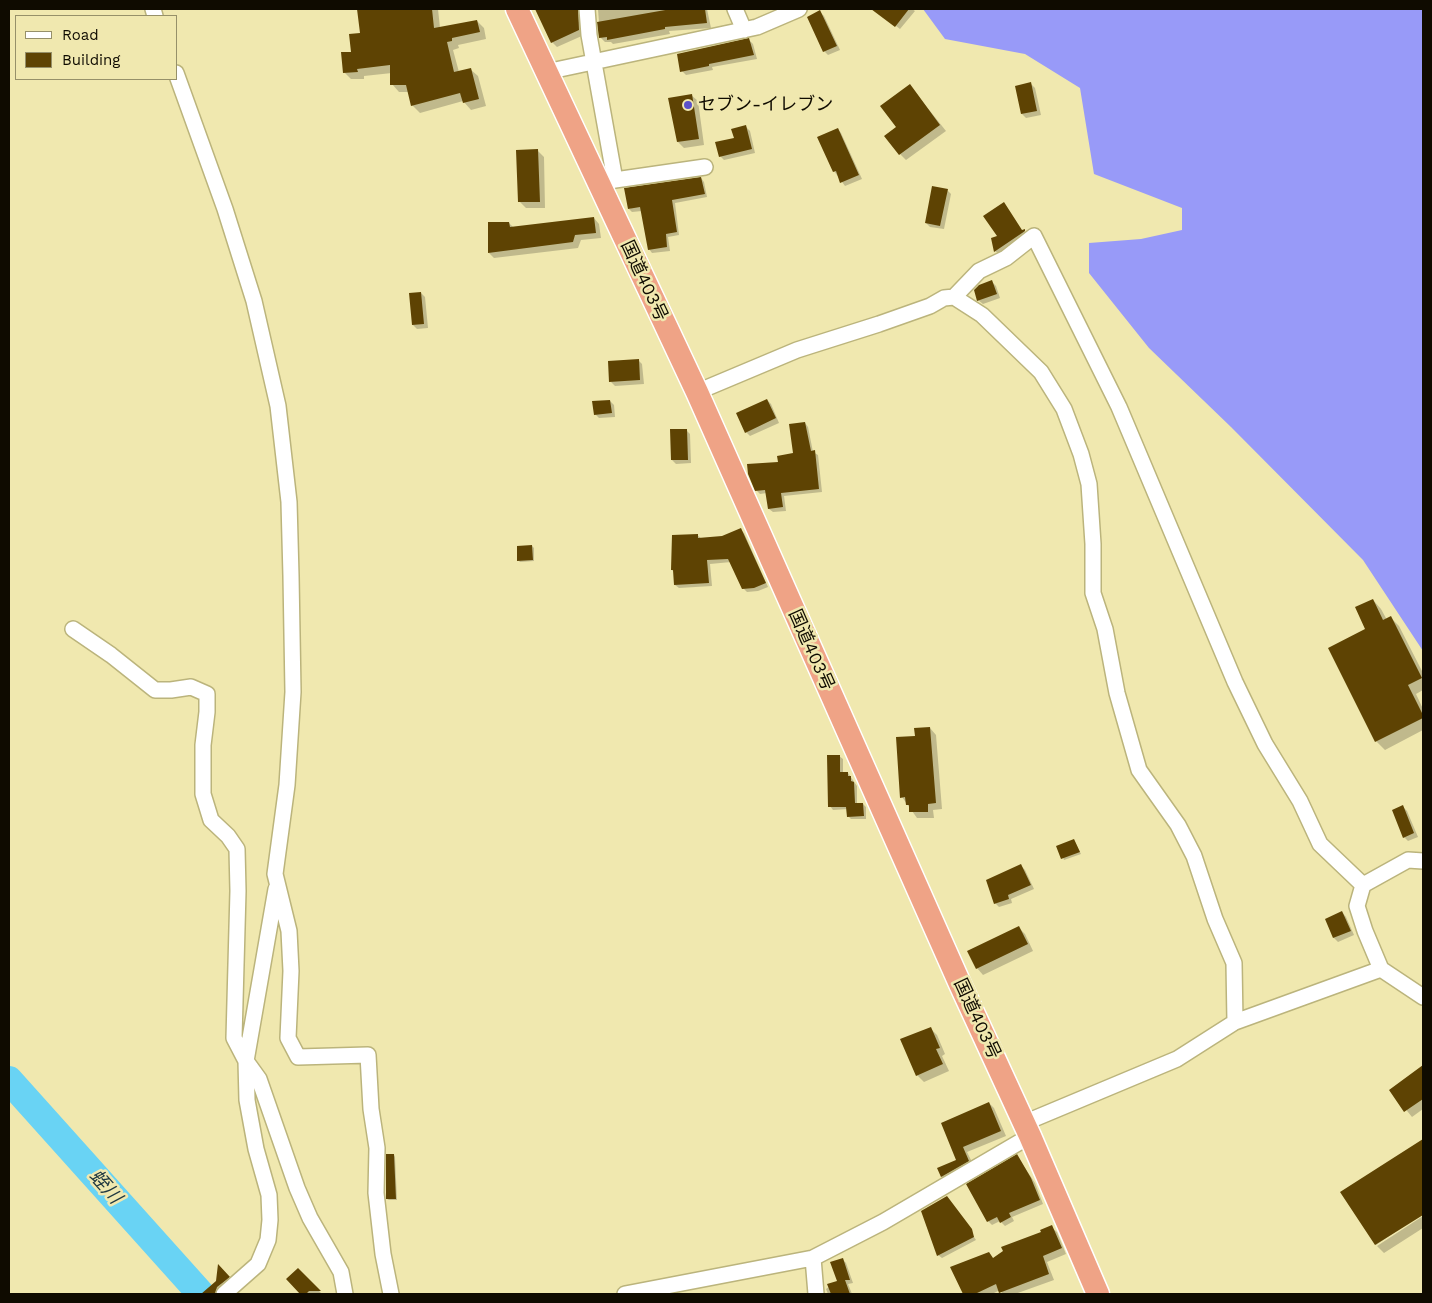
<!DOCTYPE html>
<html>
<head>
<meta charset="utf-8">
<style>
	body { margin:0 }
	#map { position:relative; width:1432px; height:1303px; overflow:hidden; background:#f0e8af; font-family:"Work Sans",sans-serif }
	canvas { display:block }
	.frame { position:absolute; inset:0; border:10px solid #0f0b00; pointer-events:none }
	.legend { position:absolute; left:15px; top:15px; width:162px; height:65px; box-sizing:border-box; background:#f0e8af; border:1px solid #969069; margin:0; padding:6px 9px; list-style:none; font-size:15px; color:#0f0b00 }
	.legend li { display:flex; align-items:center; gap:10px; height:25px }
	.legend b { width:25px; border:1px solid #969069 }
</style>
</head>
<body>
<div id="map">
<canvas width="1432" height="1303"></canvas>
<div class="frame"></div>
<ul class="legend">
<li><b style="height:6px;background:#fff"></b>Road</li>
<li><b style="height:14px;background:#5e4303"></b>Building</li>
</ul>
</div>
<script>
const ctx = document.querySelector('canvas').getContext('2d');
ctx.lineJoin = 'round';
function fill(path, color) { ctx.fillStyle = color; ctx.fill(path, 'evenodd'); }
const poly = rows => new Path2D(rows.map(r => 'M' + r).join(''));
function stroke(path, color, width, dash) { ctx.strokeStyle = color; ctx.lineWidth = width; ctx.lineCap = dash ? 'butt' : 'round'; ctx.setLineDash(dash || []); ctx.stroke(path); }
function drawText(font, color, halo, rows, align = 'center') {
  ctx.font = font + ' "Work Sans","Noto Sans JP",sans-serif'; ctx.lineWidth = 5; ctx.setLineDash([]); ctx.textBaseline = 'middle'; ctx.strokeStyle = halo; ctx.fillStyle = color; for (const [text, x, y, turn = 0] of rows) {
    ctx.save(); ctx.translate(x, y); ctx.rotate((+turn || 0) * Math.PI / 180); ctx.textAlign = isNaN(turn) ? turn : align; if (halo) ctx.strokeText(text, 0, 0); ctx.fillText(text, 0, 0); ctx.restore();
  }
}
fill(poly([
	[923,9,1423,9,1423,651,1363,560,1231,427,1149,348,1089,273,1089,243,1141,239,1182,230,1182,208,1094,174,1080,88,1025,54,945,39]
]), '#989af8');
fill(poly([
	[358,9,438,9,440,28,477,21,484,28,486,39,458,45,459,48,453,50,459,72,470,69,478,76,486,106,471,110,463,101,420,113,412,105,409,92,399,92,392,84,392,73,364,76,364,79,351,79,344,72,361,34],
	[536,9,584,9,584,35,557,47,552,42],
	[598,9,707,9,711,28,669,31,670,34,613,44,611,42,605,42,600,37],
	[874,9,912,9,915,11,900,29],
	[820,12,824,16,840,50,828,55,824,51],
	[749,40,753,44,757,59,712,67,713,70,686,75,682,71],
	[1031,84,1035,88,1041,115,1026,118,1022,114],
	[910,86,946,131,906,160,900,154,898,127],
	[691,95,698,101,704,145,684,148,678,142],
	[746,127,750,131,755,153,724,160,720,156],
	[838,129,841,133,862,179,845,186,834,171],
	[537,150,544,157,545,208,526,208,520,202],
	[701,178,704,182,707,197,675,203,679,235,668,237,670,251,652,253,649,249,642,211,632,212,629,209],
	[947,190,951,194,944,229,930,227,926,223],
	[594,218,599,224,601,238,581,240,578,248,494,258,489,253,509,223,514,228],
	[1024,231,1028,235,999,254,995,251,992,239],
	[992,282,996,286,1000,298,983,304,978,300],
	[421,293,425,297,428,328,417,329,413,325],
	[638,360,642,364,644,384,615,386,611,382],
	[767,400,771,404,779,423,750,436,746,432],
	[610,401,614,405,615,417,599,418,595,414],
	[805,423,808,427,813,452,818,455,822,492,784,496,786,511,773,512,769,509,767,493,760,494,756,490,780,463,794,454],
	[686,430,690,434,691,463,676,464,672,460],
	[741,530,744,533,768,587,758,591,747,592,743,588,731,562,710,564,712,586,679,588,675,585,675,573,672,570,697,535,702,539,722,537],
	[532,546,534,548,534,561,520,562,518,560],
	[1373,600,1381,609,1387,620,1391,618,1399,626,1423,673,1423,690,1416,694,1423,709,1423,730,1385,750,1376,741,1367,630],
	[930,728,936,735,942,809,933,810,934,818,917,818,902,797],
	[839,756,843,759,843,773,848,773,857,786,857,804,863,804,866,807,866,819,851,819,848,816,848,809,833,810,830,806],
	[1403,807,1407,811,1418,837,1408,841,1404,837],
	[1074,840,1081,854,1064,860,1058,846],
	[1021,866,1025,870,1034,889,1011,899,1012,903,999,907,995,903],
	[1342,912,1346,917,1354,935,1338,942,1334,938,1326,919],
	[1019,928,1025,934,1033,951,983,975,977,968],
	[930,1028,937,1035,945,1054,942,1056,949,1071,924,1082,917,1075],
	[1423,1067,1423,1109,1412,1117,1390,1090],
	[989,1103,994,1108,1006,1136,967,1152,974,1166,947,1182,942,1177,939,1168,958,1161,942,1123],
	[1423,1141,1423,1213,1376,1245,1342,1192],
	[394,1155,395,1157,397,1200,389,1200,387,1199],
	[1017,1156,1035,1183,1043,1204,1012,1217,1014,1221,1005,1226,1000,1221,992,1225,988,1221],
	[950,1201,976,1240,942,1258,938,1255],
	[1423,1216,1423,1228,1384,1253,1377,1246],
	[1051,1227,1057,1232,1066,1254,1047,1262,1054,1280,1015,1294,1003,1294,1000,1290,992,1294,964,1294,952,1267,994,1259],
	[842,1259,846,1263,853,1283,848,1284,852,1294,828,1294,826,1289,838,1281],
	[219,1267,234,1283,223,1294,194,1294,194,1293,205,1293,218,1281],
	[298,1270,322,1294,302,1294,288,1280]
]), '#0003');
stroke(poly([
	[9,1080,201,1294]
]), '#69d3f4', 28);
fill(poly([
	[357,9,432,9,434,28,477,20,480,32,452,38,452,41,447,42,454,72,471,68,479,99,463,103,460,93,411,106,406,85,390,85,390,65,357,69,358,72,343,73,341,52,351,52,349,34,360,33],
	[535,9,578,9,579,30,551,43],
	[671,9,705,9,707,23,665,27,665,29,607,40,607,37,599,38,597,22],
	[871,9,909,9,895,27],
	[820,10,837,46,823,52,807,17],
	[749,38,754,55,709,64,709,66,680,72,677,54],
	[1031,82,1037,111,1021,114,1015,86],
	[910,84,940,125,899,155,884,136,896,127,880,106],
	[692,94,699,139,677,142,668,98],
	[746,125,752,149,719,157,715,142,734,138,731,129],
	[838,128,859,175,840,183,836,171,833,172,817,137],
	[538,149,540,202,518,202,516,150],
	[701,177,705,194,672,200,677,232,666,234,667,247,648,250,640,207,628,209,624,188],
	[932,186,948,189,940,226,925,223],
	[1004,202,1022,230,1025,229,1025,231,994,252,991,238,997,236,983,216],
	[594,217,596,233,575,235,573,242,488,253,488,222,509,222,510,227],
	[992,280,997,294,977,301,974,290,979,285],
	[421,292,424,324,412,325,409,293],
	[639,359,640,380,609,382,608,361],
	[767,399,776,418,745,433,736,413],
	[610,400,612,413,594,415,592,401],
	[805,422,811,451,815,450,819,489,781,493,783,507,768,509,765,490,755,491,748,474,747,464,778,462,777,456,793,453,789,424],
	[670,429,687,429,688,460,671,460],
	[741,528,766,583,754,588,742,589,728,559,707,560,709,583,674,585,673,570,671,570,672,535,698,534,698,538,722,536],
	[532,545,533,560,517,561,517,546],
	[1373,599,1383,620,1391,616,1422,678,1408,685,1423,715,1423,718,1375,742,1328,648,1365,629,1355,607],
	[930,727,936,803,928,804,928,812,909,812,909,805,906,805,905,797,900,798,896,737,915,736,914,728],
	[827,755,840,755,840,772,848,772,848,776,851,776,851,781,854,782,855,803,863,803,864,816,847,817,846,807,828,807],
	[1403,805,1414,833,1403,838,1392,810],
	[1074,839,1080,852,1061,859,1056,846],
	[1021,864,1031,885,1008,895,1009,899,994,904,986,880],
	[1342,911,1351,931,1333,938,1325,919],
	[1019,926,1028,944,976,969,967,951],
	[931,1027,940,1048,936,1049,943,1064,916,1076,900,1039],
	[1423,1065,1423,1099,1404,1112,1389,1090],
	[989,1102,1001,1131,963,1147,969,1161,941,1177,937,1168,956,1160,941,1123],
	[1423,1139,1423,1215,1375,1245,1340,1192],
	[386,1154,394,1154,396,1199,386,1199],
	[1017,1154,1031,1178,1040,1200,1009,1213,1011,1217,1000,1223,997,1217,987,1222,966,1184],
	[947,1196,972,1229,974,1237,937,1256,921,1211],
	[1052,1225,1062,1248,1043,1256,1049,1274,999,1293,996,1284,975,1294,963,1294,950,1267,989,1252,993,1258,1003,1251,1001,1247,1041,1232,1040,1230],
	[843,1258,850,1280,845,1280,850,1294,831,1294,827,1284,837,1281,830,1262],
	[218,1264,230,1277,217,1287,215,1294,201,1294,216,1281],
	[298,1268,321,1291,309,1291,306,1294,300,1294,286,1279]
]), '#5e4303');
const minor = poly([
	[153,9,155,16],
	[587,9,589,35,615,180],
	[735,9,744,30],
	[546,72,757,27,799,9],
	[176,73,225,209,254,301,278,406,289,502,291,576,293,692,287,785,275,874,289,931,291,971,288,1038,298,1057,368,1055,371,1109,377,1148,376,1193,383,1254,391,1294],
	[606,183,615,180,705,167],
	[954,297,982,315,1041,372,1064,409,1081,454,1089,484,1093,544,1093,593,1105,629,1117,693,1139,770,1178,825,1194,856,1215,919,1234,963,1235,1022],
	[697,392,797,350,879,324,930,306,944,298,954,297,979,271,1006,258,1034,236,1119,407,1235,682,1265,744,1300,801,1320,844,1363,885,1357,906,1365,931,1381,969,1423,997],
	[73,629,111,655,155,690,171,690,191,687,207,694,207,712,203,745,203,794,211,820,228,836,237,849,238,891,234,1038,246,1061,259,1079,297,1188,310,1218,341,1272,345,1294],
	[1363,885,1408,860,1423,861],
	[1024,1123,1177,1059,1235,1022,1381,969],
	[813,1258,816,1294],
	[224,1294,258,1264,268,1240,270,1220,269,1195,256,1149,247,1100,246,1061,276,889],
	[625,1294,813,1258,883,1222,1030,1136]
]);
const highway = poly([
	[517,9,697,392,960,984,1030,1136,1098,1294]
]);
stroke(minor, '#bbb47c', 18);
stroke(highway, '#fff', 25);
stroke(minor, '#fff', 15);
stroke(highway, '#efa386', 22);
for (const [x, y, r, color] of [
	[688,105,5,"#5a50c8"]
]) { const dot = new Path2D(); dot.arc(x, y, r, 0, 2 * Math.PI); ctx.fillStyle = color; ctx.fill(dot); stroke(dot, '#f0e8af', 2); }
drawText('18px', '#0f0b00', '#f0e8af', [
	["セブン-イレブン",698,105]
], 'left');
drawText('18px', '#0f0b00', '#f0e8af', [
	["国道403号",644,281,65],
	["国道403号",811,650,66],
	["国道403号",977,1019,65]
]);
drawText('italic 19px', '#213941', '#f0e8af', [
	["蛭川",105,1187,48]
]);
</script>
</body>
</html>
